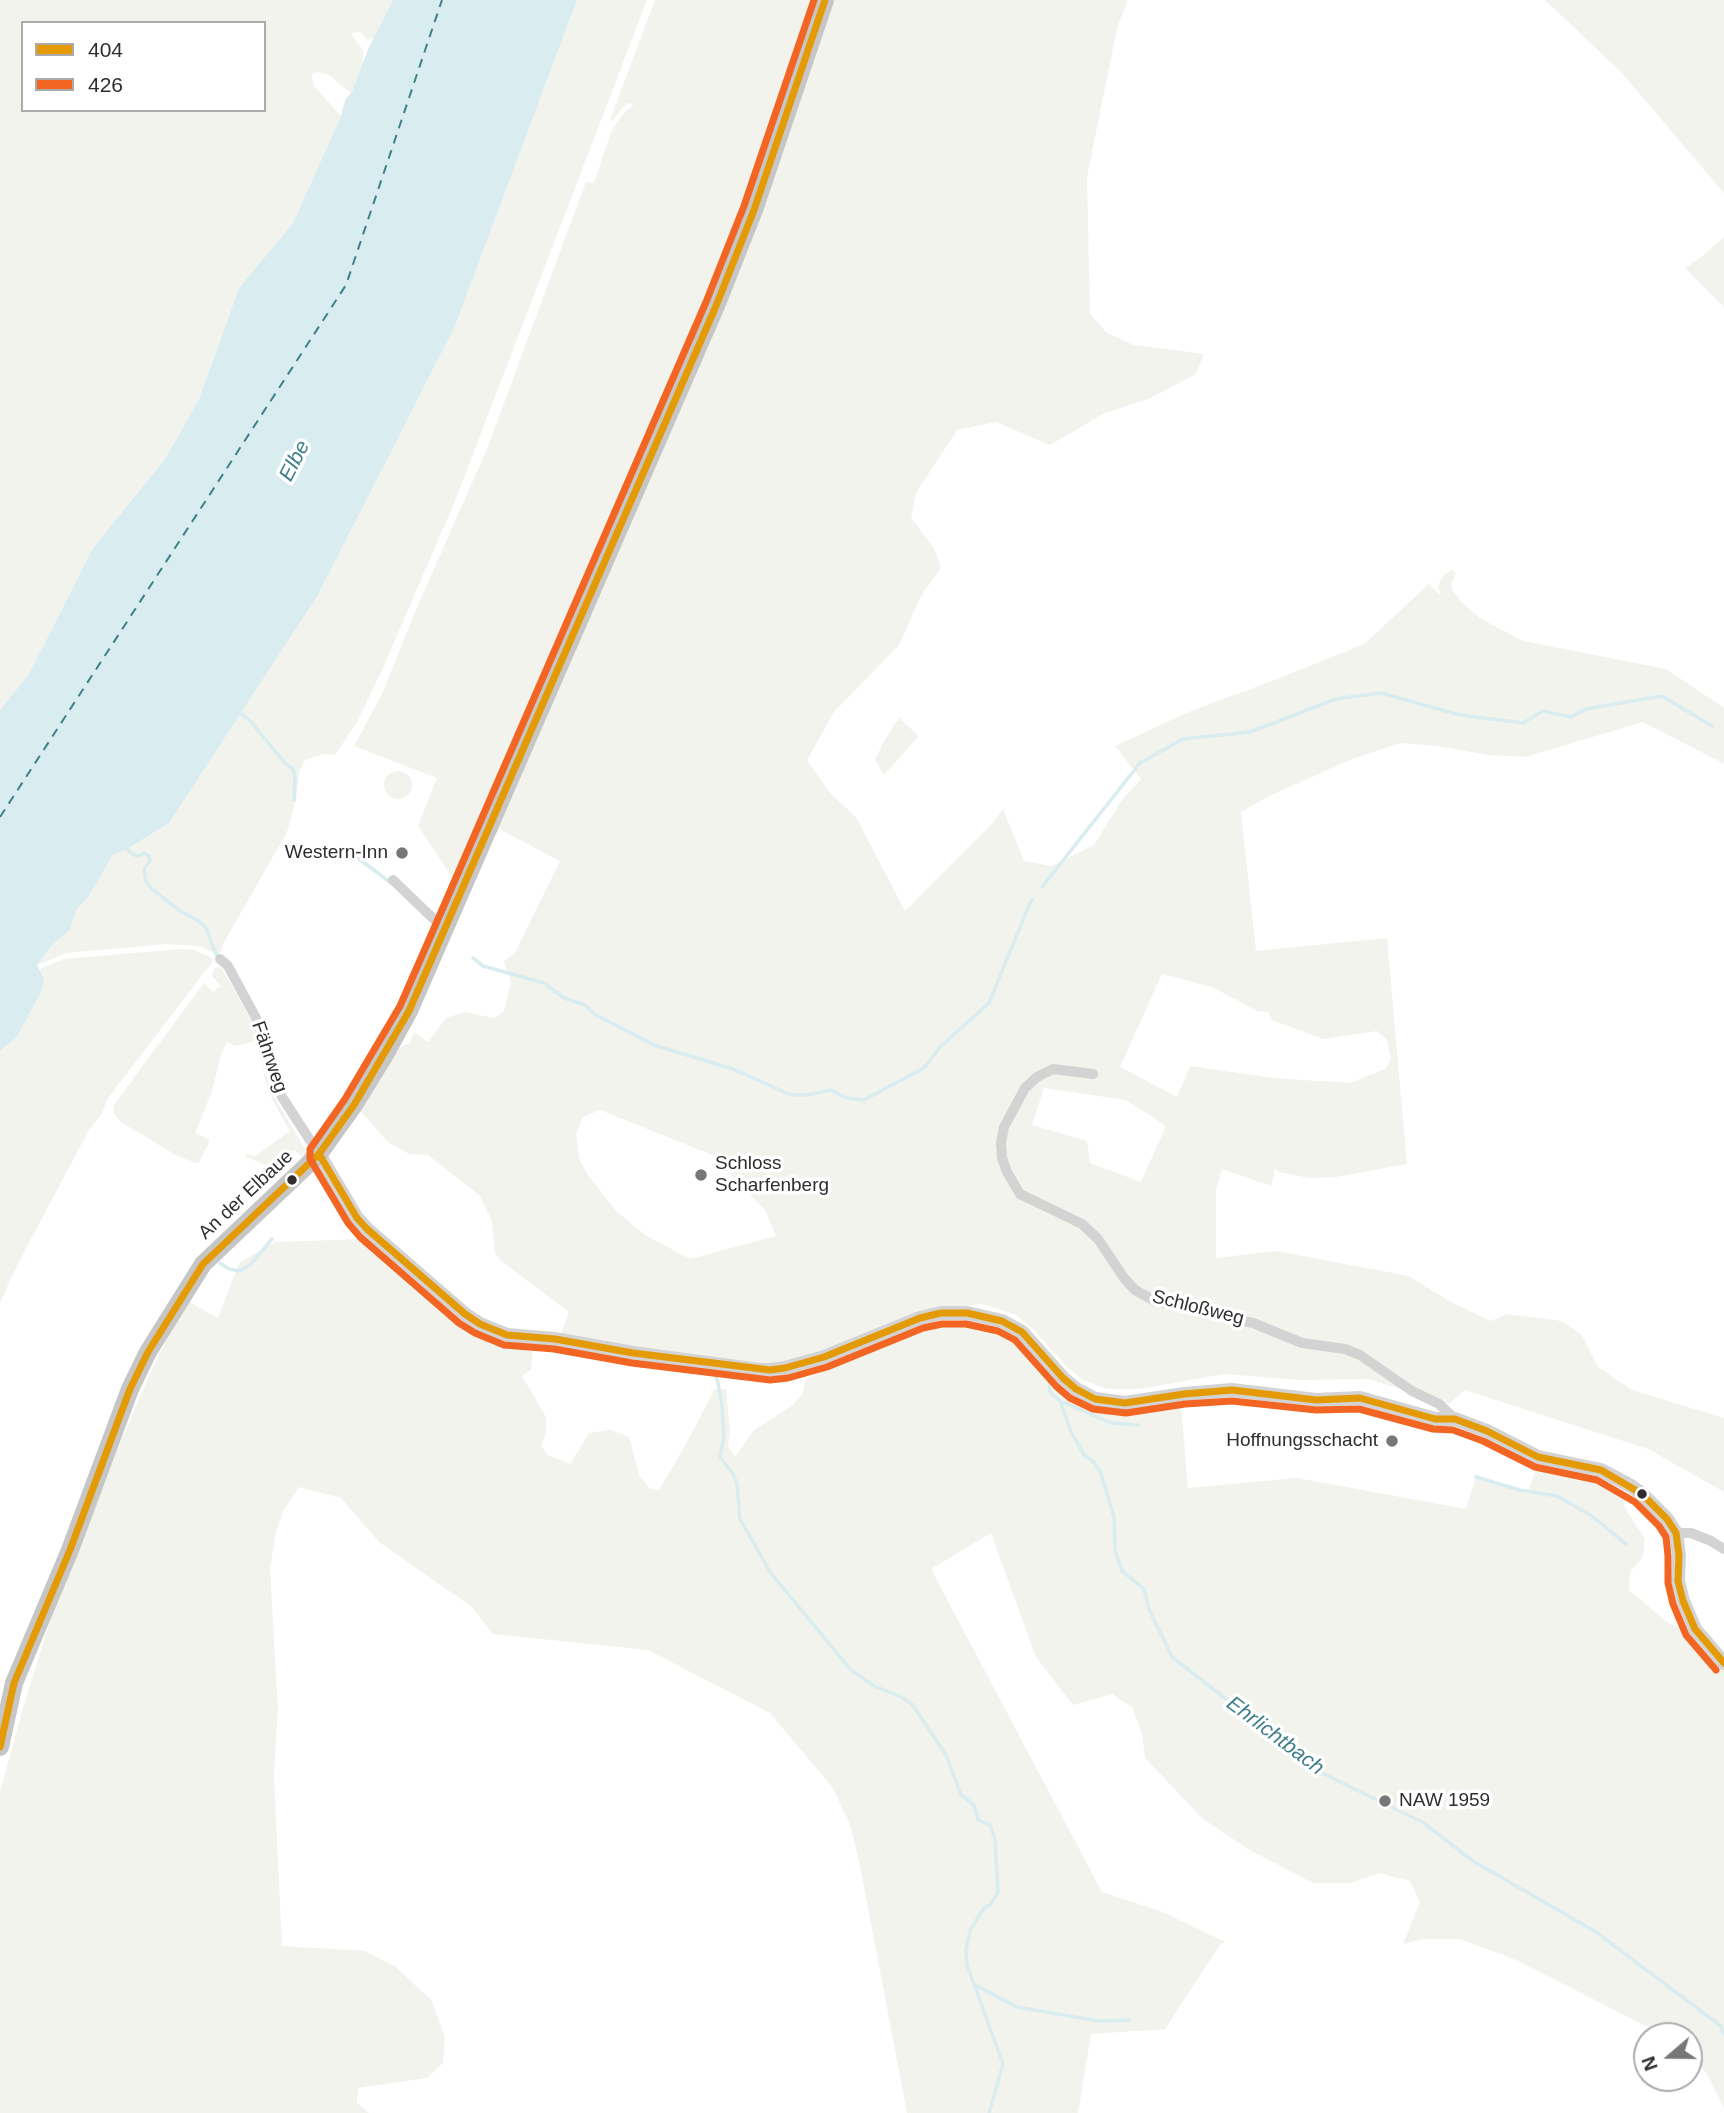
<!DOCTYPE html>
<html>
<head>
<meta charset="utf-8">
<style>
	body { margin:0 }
	#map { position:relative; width:1724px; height:2113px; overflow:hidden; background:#fff; font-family:Helvetica,sans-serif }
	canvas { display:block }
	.legend { position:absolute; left:21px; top:21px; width:245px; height:91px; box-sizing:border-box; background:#fff; border:2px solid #ababab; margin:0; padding:9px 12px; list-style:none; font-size:21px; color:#2e2e2e }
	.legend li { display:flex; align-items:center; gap:14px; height:35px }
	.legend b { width:35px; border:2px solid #ababab }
	.north { position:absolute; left:1633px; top:2022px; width:70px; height:70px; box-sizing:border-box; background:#fff; border:2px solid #ababab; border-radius:50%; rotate:250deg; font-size:19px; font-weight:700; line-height:28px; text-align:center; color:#2e2e2e }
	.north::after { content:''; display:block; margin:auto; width:24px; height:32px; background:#777; clip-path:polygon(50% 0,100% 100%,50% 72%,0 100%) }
</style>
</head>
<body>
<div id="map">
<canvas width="1724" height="2113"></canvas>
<ul class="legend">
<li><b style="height:9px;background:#e39a05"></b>404</li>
<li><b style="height:9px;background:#f26522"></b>426</li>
</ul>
<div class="north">N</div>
</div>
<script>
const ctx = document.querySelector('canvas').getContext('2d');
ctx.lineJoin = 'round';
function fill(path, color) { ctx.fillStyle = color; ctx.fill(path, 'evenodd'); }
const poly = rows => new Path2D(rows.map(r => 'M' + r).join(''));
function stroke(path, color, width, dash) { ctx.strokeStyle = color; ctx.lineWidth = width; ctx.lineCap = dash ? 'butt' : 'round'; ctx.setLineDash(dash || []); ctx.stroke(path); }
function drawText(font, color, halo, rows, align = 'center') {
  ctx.font = font + ' Helvetica,sans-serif'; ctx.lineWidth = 7; ctx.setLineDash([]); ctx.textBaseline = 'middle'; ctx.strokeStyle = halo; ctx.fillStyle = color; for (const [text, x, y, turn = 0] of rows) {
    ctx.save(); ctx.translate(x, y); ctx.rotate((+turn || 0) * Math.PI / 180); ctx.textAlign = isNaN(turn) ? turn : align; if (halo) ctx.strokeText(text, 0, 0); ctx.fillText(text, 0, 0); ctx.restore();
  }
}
fill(poly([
	[0,0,393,0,375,38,368,40,360,32,351,33,363,50,363,67,352,93,340,85,331,76,318,72,312,74,313,85,341,116,293,223,239,288,199,399,165,459,93,548,29,674,0,710],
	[23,23,264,23,264,110,23,110],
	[577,0,647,0,455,501,382,670,357,722,335,755,323,754,304,761,299,773,296,800,287,832,223,944,220,953,216,954,199,946,167,944,66,953,37,965,52,945,69,931,77,909,89,896,113,855,129,848,169,823,318,595,455,326],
	[655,0,818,0,738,233,458,881,452,877,418,826,437,778,354,746,381,696,419,603,487,449,586,182,594,183,611,132,623,114,634,104,627,103,612,121,610,120],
	[831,0,1128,0,1117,28,1087,177,1090,314,1107,333,1134,345,1204,354,1196,374,1151,398,1105,413,1050,445,996,422,957,430,916,493,911,518,934,548,941,568,921,596,899,645,834,712,807,760,831,794,856,817,905,911,991,825,1003,809,1024,861,1051,866,1094,845,1122,800,1141,779,1115,746,1191,711,1280,678,1364,644,1429,584,1441,596,1438,587,1440,581,1445,574,1452,570,1456,573,1451,584,1452,590,1462,603,1480,618,1523,641,1666,669,1724,708,1724,764,1643,722,1525,757,1489,755,1438,746,1400,743,1352,759,1267,797,1241,812,1256,951,1387,938,1407,1164,1336,1177,1309,1178,1279,1172,1275,1169,1271,1186,1222,1169,1216,1190,1216,1258,1276,1251,1409,1276,1451,1302,1491,1321,1506,1314,1562,1321,1582,1335,1598,1367,1632,1390,1724,1418,1724,1492,1648,1449,1465,1390,1449,1404,1368,1379,1300,1380,1224,1374,1140,1389,1107,1389,1083,1380,1066,1366,1034,1330,1016,1315,983,1304,941,1309,805,1358,760,1365,564,1337,562,1331,569,1312,500,1260,495,1253,492,1221,479,1195,428,1155,409,1154,388,1142,359,1109,397,1049,410,1043,414,1032,428,1042,446,1018,464,1012,494,1018,504,1011,511,982,504,961,515,953,560,861,499,829,491,844,716,323],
	[1162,974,1212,987,1257,1011,1268,1012,1272,1020,1323,1039,1377,1031,1387,1040,1391,1059,1385,1069,1350,1083,1273,1078,1190,1066,1177,1097,1120,1067],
	[1044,1088,1126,1100,1166,1126,1141,1182,1090,1163,1087,1141,1032,1125],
	[600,1110,732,1163,730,1174,765,1210,776,1236,690,1259,645,1235,616,1211,587,1174,579,1158,576,1133,583,1117],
	[1545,0,1724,0,1724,193,1621,72],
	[1724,237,1724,307,1685,268,1704,255],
	[899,718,919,736,884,775,875,760,883,743],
	'384 785a14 14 0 1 1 28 0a14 14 0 1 1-28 0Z',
	[181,949,194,950,211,957,213,961,108,1098,101,1115,89,1130,32,1237,10,1280,0,1304,0,1051,17,1037,41,992,44,978,40,969,63,959],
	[218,967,221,968,239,998,256,1030,265,1073,275,1098,308,1154,303,1157,294,1150,270,1167,245,1156,246,1154,255,1156,290,1131,274,1103,266,1083,258,1040,236,1046,227,1042,221,1055,212,1091,195,1133,210,1140,199,1163,195,1163,174,1154,121,1122,114,1114,113,1106,204,983,213,992,221,986,212,976,214,969],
	[352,1224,434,1299,474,1332,500,1343,533,1348,531,1370,522,1376,546,1417,546,1432,541,1446,548,1455,570,1464,589,1433,611,1430,629,1437,639,1475,650,1489,659,1490,682,1451,715,1389,726,1389,730,1431,728,1447,735,1457,753,1431,793,1405,802,1394,806,1379,906,1336,955,1324,986,1326,1013,1338,1057,1388,1077,1402,1102,1412,1138,1413,1181,1406,1188,1488,1297,1478,1466,1509,1476,1477,1528,1492,1538,1464,1588,1478,1625,1496,1624,1506,1645,1539,1643,1557,1630,1572,1629,1590,1667,1622,1689,1633,1724,1671,1724,2108,1706,2072,1689,2059,1689,2036,1660,2036,1648,2027,1514,1959,1460,1939,1423,1939,1403,1944,1420,1902,1410,1881,1379,1873,1351,1883,1313,1883,1251,1851,1203,1819,1145,1758,1142,1733,1132,1707,1112,1694,1073,1705,1036,1657,991,1533,931,1569,1102,1892,1163,1912,1225,1942,1220,1945,1165,2029,1091,2034,1078,2113,907,2113,861,1871,851,1827,833,1788,770,1713,648,1650,493,1634,472,1607,379,1542,341,1498,299,1487,284,1510,276,1531,270,1568,278,1709,274,1775,282,1946,365,1951,396,1967,431,2000,445,2037,443,2063,427,2078,358,2088,357,2103,369,2113,0,2113,0,1792,26,1698,59,1592,118,1448,149,1376,186,1300,218,1318,239,1263,275,1242,363,1239,350,1225]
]), '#f2f3ec');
fill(poly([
	[393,0,577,0,455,326,318,595,169,823,129,848,113,855,89,896,77,909,69,931,52,945,37,965,44,978,41,992,17,1037,0,1051,0,710,29,674,93,548,165,459,199,399,239,288,293,223,341,116,345,100,352,92,369,47]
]), '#d9ecf0');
stroke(poly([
	[239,712,251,722,285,763,293,769,295,776,294,800],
	[124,846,132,854,138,856,144,853,149,856,150,861,144,869,146,881,152,889,179,910,200,922,206,928,216,954],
	[342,846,391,883],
	[1042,887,1140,763,1183,739,1250,732,1336,699,1381,693,1460,715,1523,723,1543,711,1571,717,1586,709,1662,696,1712,726],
	[473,958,483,966,544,983,564,998,585,1005,596,1015,654,1045,733,1069,791,1095,807,1095,831,1090,847,1098,864,1100,924,1068,940,1047,989,1003,1029,905,1033,899],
	[220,1263,229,1269,240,1271,251,1264,272,1239],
	[528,1346,583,1351],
	[695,1368,765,1378,806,1372,917,1329,934,1324,970,1322,1010,1338,1032,1355,1048,1373,1050,1392,1060,1401,1111,1423,1138,1425],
	[714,1372,718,1383,722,1406,724,1436,720,1457,733,1474,737,1484,740,1519,770,1572,850,1669,874,1686,899,1696,912,1704,946,1755,961,1795,974,1805,978,1820,990,1825,995,1839,998,1892,991,1904,984,1908,970,1930,966,1951,967,1965,1003,2064,989,2113],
	[1060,1401,1072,1434,1085,1456,1093,1461,1101,1473,1114,1517,1115,1550,1122,1571,1144,1589,1149,1609,1172,1657,1320,1772,1424,1823,1473,1861,1596,1932,1721,2026,1724,2035],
	[1476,1477,1520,1490,1557,1496,1592,1516,1626,1544],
	[975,1985,1017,2007,1099,2021,1130,2020]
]), '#d9ecf0', 3.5);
stroke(poly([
	[0,817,346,285,442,0]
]), '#407f8b', 2, [9, 7]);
stroke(poly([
	[393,880,445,930],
	[220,959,228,966,256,1018,265,1040,275,1081,282,1097,319,1154],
	[1093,1074,1053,1069,1037,1077,1025,1088,1004,1127,1001,1143,1002,1158,1007,1172,1020,1194,1082,1224,1098,1239,1124,1278,1135,1290,1155,1301,1253,1323,1302,1343,1345,1349,1360,1355,1412,1391,1439,1404,1455,1419],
	[1676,1533,1691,1533,1711,1541,1724,1549]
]), '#d3d3d3', 10);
stroke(poly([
	[319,1154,357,1218,367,1229,465,1314,480,1324,507,1335,555,1339,633,1353,759,1370,770,1370,785,1368,824,1357,920,1318,941,1313,967,1313,1002,1321,1022,1332,1063,1378,1076,1389,1095,1399,1125,1403,1184,1394,1232,1390,1316,1400,1360,1398,1435,1419,1455,1419,1487,1431,1538,1457,1601,1470,1631,1486,1642,1494,1667,1519,1676,1533,1679,1555,1678,1581,1683,1601,1695,1629,1724,1663]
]), '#d3d3d3', 14);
stroke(poly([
	[0,1747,14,1683,70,1550,130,1389,148,1352,203,1264,319,1154,354,1105,386,1053,409,1011,716,306,754,210,825,0]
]), '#c6c6c6', 18);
stroke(poly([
	[319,1154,357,1218,367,1229,465,1314,480,1324,507,1335,555,1339,633,1353,770,1370,785,1368,824,1357,920,1318,941,1313,967,1313,1002,1321,1022,1332,1063,1378,1076,1389,1095,1399,1125,1403,1184,1394,1232,1390,1316,1400,1360,1398,1435,1419,1455,1419,1487,1431,1538,1457,1601,1470,1642,1494,1667,1519,1676,1533,1679,1555,1678,1581,1683,1601,1695,1629,1724,1663],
	[0,1747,14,1683,70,1550,130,1389,148,1352,203,1264,319,1154,354,1105,409,1011,716,306,754,210,825,0]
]), '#e39a05', 7);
stroke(poly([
	[814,0,744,206,706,302,435,926,400,1006,345,1099,310,1149,310,1159,348,1223,360,1237,459,1323,475,1333,504,1345,554,1349,632,1363,770,1380,788,1378,827,1367,923,1328,942,1324,966,1324,998,1331,1015,1340,1056,1386,1070,1398,1093,1409,1126,1413,1185,1404,1232,1401,1316,1410,1359,1409,1433,1429,1453,1430,1483,1441,1535,1467,1597,1480,1635,1502,1659,1526,1666,1537,1668,1556,1668,1583,1673,1604,1686,1635,1716,1670]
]), '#f26522', 7);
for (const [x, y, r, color] of [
	[402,853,7,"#777"],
	[701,1175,7,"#777"],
	[292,1180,6,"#2e2e2e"],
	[1392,1441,7,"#777"],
	[1642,1494,6,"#2e2e2e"],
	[1385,1801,7,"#777"]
]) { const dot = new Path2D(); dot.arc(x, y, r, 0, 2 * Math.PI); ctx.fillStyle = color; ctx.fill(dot); stroke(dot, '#fff', 2.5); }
drawText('19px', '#2e2e2e', '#fff', [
	["Western-Inn",388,853],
	["Schloss",715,1164,"left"],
	["Scharfenberg",715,1186,"left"],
	["Hoffnungsschacht",1378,1441],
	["NAW 1959",1399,1801,"left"]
], 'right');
drawText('19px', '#2e2e2e', '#fff', [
	["Fährweg",269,1057,71],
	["An der Elbaue",246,1195,-43],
	["Schloßweg",1198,1308,14]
]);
drawText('italic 21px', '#407f8b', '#fff', [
	["Elbe",295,461,-63],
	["Ehrlichtbach",1275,1736,37]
]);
</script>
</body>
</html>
